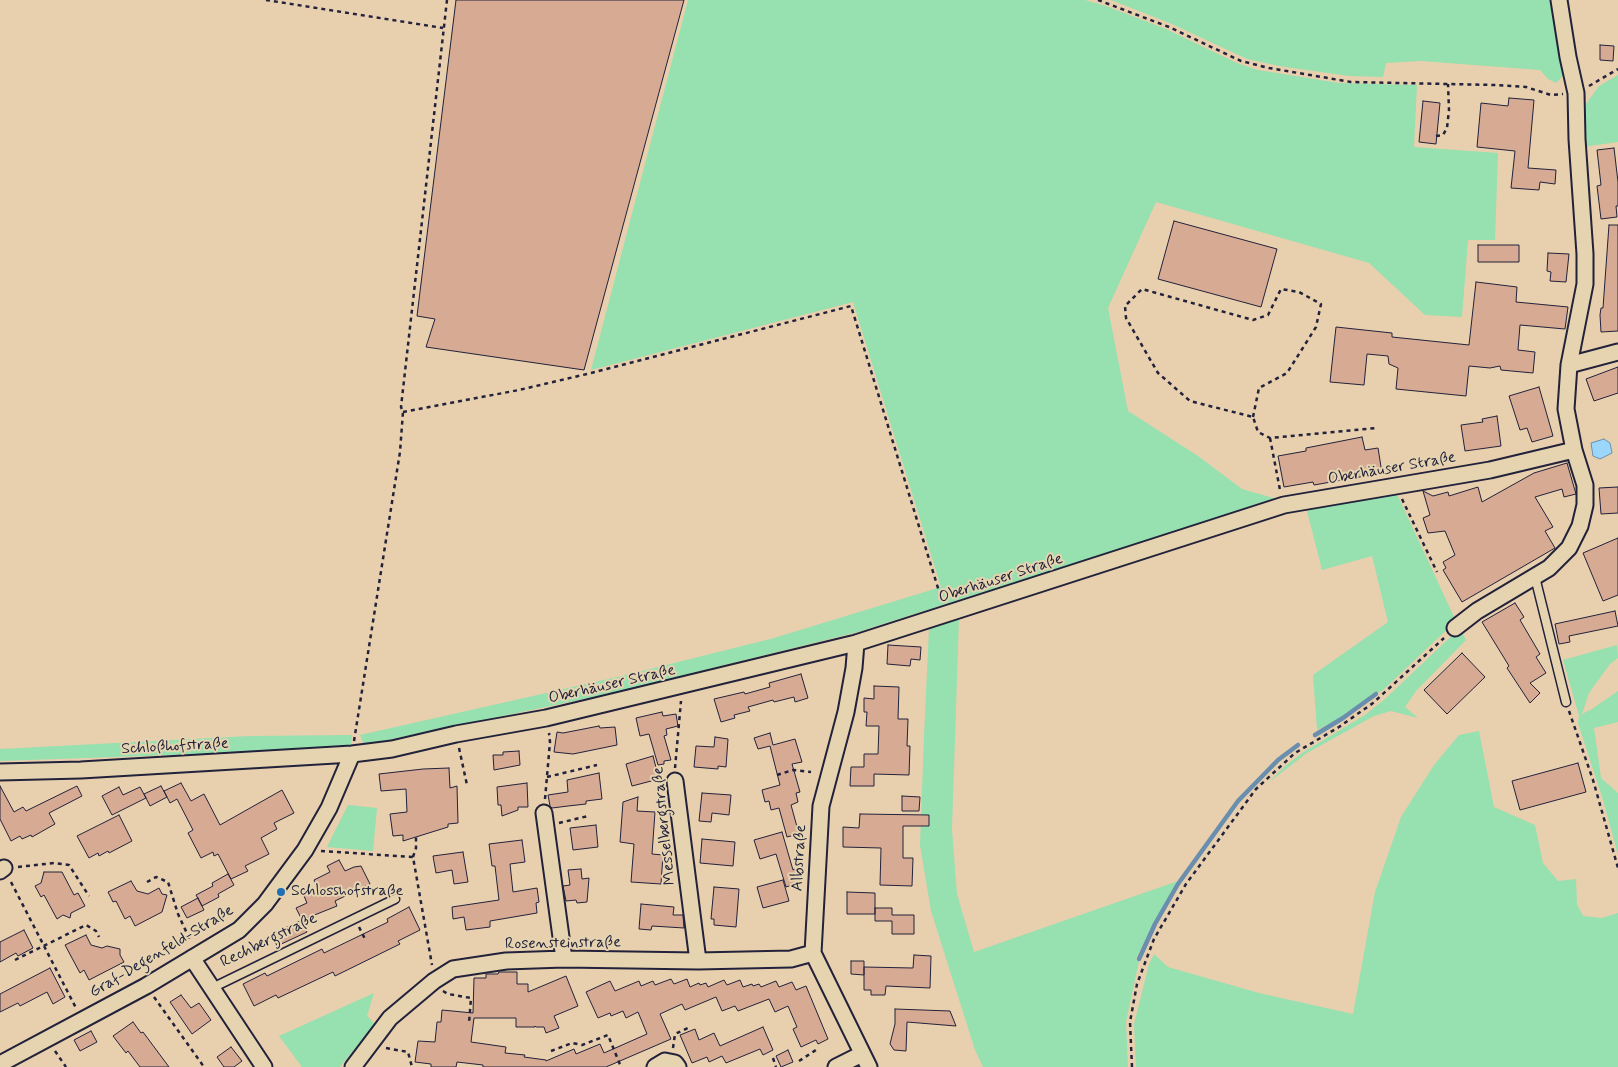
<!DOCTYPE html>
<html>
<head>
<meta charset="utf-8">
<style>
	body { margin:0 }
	canvas { display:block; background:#e8cfad }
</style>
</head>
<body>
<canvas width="1618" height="1067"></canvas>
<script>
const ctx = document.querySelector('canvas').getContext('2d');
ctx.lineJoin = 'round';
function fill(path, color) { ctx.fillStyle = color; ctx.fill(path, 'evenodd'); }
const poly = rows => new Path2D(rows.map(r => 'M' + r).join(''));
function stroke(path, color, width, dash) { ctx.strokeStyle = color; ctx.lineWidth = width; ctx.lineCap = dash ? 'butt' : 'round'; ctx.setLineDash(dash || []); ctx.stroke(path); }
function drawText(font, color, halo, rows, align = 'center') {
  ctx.font = font + ' Mynerve,sans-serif'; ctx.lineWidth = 4; ctx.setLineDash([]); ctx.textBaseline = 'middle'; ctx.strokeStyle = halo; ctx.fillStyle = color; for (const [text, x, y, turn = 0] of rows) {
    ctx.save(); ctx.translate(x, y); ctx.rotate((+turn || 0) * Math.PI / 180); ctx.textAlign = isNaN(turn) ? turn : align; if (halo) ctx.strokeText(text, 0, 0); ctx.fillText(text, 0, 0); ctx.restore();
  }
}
fill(poly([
	[688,0,1085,0,1106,6,1166,29,1237,63,1258,70,1339,83,1417,85,1414,147,1498,153,1495,240,1468,240,1462,317,1425,315,1369,263,1156,202,1108,308,1128,411,1198,456,1242,489,1277,499,858,632,608,694,364,745,360,735,626,675,774,638,941,587,853,302,591,370],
	[1111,0,1553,0,1566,73,1556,83,1548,79,1540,70,1421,61,1386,63,1383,77,1349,76,1279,66,1247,59,1172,24],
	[1618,75,1618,142,1582,147,1582,132,1586,104,1599,86],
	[1395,490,1456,621,1382,691,1376,693,1343,717,1317,730,1313,675,1388,622,1372,556,1322,570,1306,507],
	[959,618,952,829,957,894,974,952,1178,881,1152,926,1136,959,1139,961,1126,1022,1128,1067,983,1067,975,1050,931,911,920,845,924,736,929,628],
	[1460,628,1466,640,1416,691,1405,707,1418,718,1391,711,1374,716,1307,753,1268,783,1285,766,1305,751,1365,715,1386,698],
	[1617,645,1618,658,1610,664,1589,693,1582,714,1592,709,1618,691,1618,722,1594,728,1601,778,1618,793,1618,855,1603,800,1578,723,1579,716,1563,660],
	[1479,731,1494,807,1535,825,1543,863,1558,881,1576,879,1577,904,1583,916,1602,918,1618,913,1618,1067,1136,1067,1134,1024,1149,964,1154,954,1168,967,1259,993,1353,1014,1375,892,1401,817,1434,765,1459,735],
	[352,735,351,746,231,753,0,761,0,749,250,736],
	[348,805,377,808,373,851,327,847],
	[374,993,367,1016,375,1024,340,1067,302,1067,279,1036]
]), '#97e0b0');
const water = poly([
	[1604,439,1610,443,1612,453,1600,459,1593,456,1591,443,1604,439]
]);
fill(water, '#9ad7fb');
stroke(water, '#6a8fae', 1);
stroke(poly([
	[1315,735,1343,718,1376,694],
	[1139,959,1155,924,1178,884,1238,801,1278,760,1298,745]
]), '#6a8fae', 4.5);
const building = poly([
	[456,0,684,0,584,370,426,347,435,319,417,316,456,0],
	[1600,45,1614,46,1613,61,1600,60,1600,45],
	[1509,98,1534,100,1528,168,1556,170,1555,184,1540,182,1539,190,1511,188,1515,151,1477,147,1481,103,1508,106,1509,98],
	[1423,101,1440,103,1436,144,1419,142,1423,101],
	[1614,148,1618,182,1618,206,1616,206,1617,217,1601,219,1597,186,1601,185,1597,150,1614,148],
	[1174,221,1277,249,1261,307,1158,279,1174,221],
	[1609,225,1618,225,1618,331,1601,332,1600,315,1601,308,1603,308,1609,225],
	[1478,245,1519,245,1519,262,1478,262,1478,245],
	[1548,253,1569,254,1566,282,1550,281,1551,272,1547,271,1548,253],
	[1476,282,1517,287,1516,302,1568,307,1565,329,1520,325,1518,350,1535,352,1533,373,1501,370,1500,366,1490,368,1469,366,1466,396,1396,389,1398,368,1389,364,1388,356,1367,354,1364,385,1330,382,1336,327,1392,333,1392,337,1469,345,1476,282],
	[1618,367,1618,393,1594,401,1586,379,1618,367],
	[1539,387,1553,436,1532,442,1527,428,1520,430,1509,396,1539,387],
	[1497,416,1501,446,1465,451,1461,425,1483,422,1482,419,1497,416],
	[1362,437,1365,450,1378,448,1382,473,1314,485,1313,482,1284,487,1278,456,1306,451,1306,448,1362,437],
	[1567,463,1576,494,1564,497,1562,489,1535,497,1553,527,1545,531,1555,548,1462,602,1443,570,1446,568,1443,562,1455,555,1445,531,1428,533,1423,518,1430,515,1423,491,1433,496,1448,492,1449,496,1478,487,1482,502,1534,473,1567,463],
	[1618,487,1618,513,1601,514,1599,488,1618,487],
	[1618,538,1618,595,1603,601,1583,553,1618,538],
	[1515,603,1524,617,1520,620,1540,654,1536,657,1546,673,1530,683,1540,693,1530,703,1507,668,1509,666,1482,622,1515,603],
	[1615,611,1618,626,1569,636,1570,642,1559,644,1555,624,1615,611],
	[888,645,921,647,920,660,911,659,910,666,887,664,888,645],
	[1462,653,1485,677,1447,714,1424,690,1462,653],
	[801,674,808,698,795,702,794,697,774,702,773,700,748,707,750,711,734,715,735,718,721,722,714,699,744,692,745,694,770,687,769,683,801,674],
	[874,686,899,687,898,719,908,719,907,746,910,746,909,775,874,774,874,786,850,786,851,767,864,767,864,754,878,754,879,726,866,726,867,712,864,712,864,698,874,699,874,686],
	[662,712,663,716,676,714,678,726,666,729,667,735,664,736,671,760,664,761,664,764,658,765,649,734,640,736,636,718,662,712],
	[599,726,600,728,615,727,617,745,573,754,554,752,557,732,563,733,599,726],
	[770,733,773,745,795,739,802,762,792,764,800,792,796,793,798,802,791,805,799,834,787,837,779,808,771,810,769,801,765,802,762,790,780,785,770,746,758,749,754,738,770,733],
	[715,737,728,739,726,767,718,766,718,769,694,767,696,746,714,747,715,737],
	[519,751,520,765,494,770,493,755,503,755,503,752,519,751],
	[653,756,659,779,632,786,626,764,653,756],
	[1578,763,1586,792,1520,810,1512,781,1578,763],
	[449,768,450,788,457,786,458,823,448,824,448,827,403,841,403,835,393,836,390,814,407,812,406,789,381,791,379,774,423,769,449,768],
	[599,773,602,799,586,801,586,804,568,806,552,808,550,806,548,795,568,792,567,780,599,773],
	[181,783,191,801,204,794,220,825,282,790,294,813,274,823,277,829,261,838,269,854,245,866,248,871,231,879,218,854,214,856,213,852,201,858,188,833,193,830,177,799,170,803,164,791,181,783],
	[527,783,528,807,518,807,518,810,502,816,501,805,498,805,497,787,527,783],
	[0,786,14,812,23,807,26,811,77,786,82,796,49,813,55,824,32,837,31,835,22,839,20,836,11,841,0,819,0,786],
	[161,786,167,797,150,806,144,794,161,786],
	[119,787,123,795,140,787,146,798,112,815,102,796,119,787],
	[702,793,731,795,729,815,712,813,711,822,699,821,702,793],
	[902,796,920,797,919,811,902,811,902,796],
	[638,797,637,811,655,812,652,854,663,855,661,884,631,882,634,844,620,842,623,802,638,797],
	[860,814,929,815,929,826,903,826,903,858,913,858,912,886,880,885,881,848,843,847,843,827,859,828,860,814],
	[119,815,132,841,109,853,108,851,99,856,98,853,89,858,77,836,119,815],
	[596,825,598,847,573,850,570,828,596,825],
	[782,832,793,870,795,869,799,883,786,887,776,854,760,859,754,840,782,832],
	[702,839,735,842,733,866,700,863,702,839],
	[522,840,525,862,510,864,513,892,537,888,539,902,536,903,537,913,490,921,490,927,466,930,464,917,453,919,452,907,499,900,495,866,492,866,489,844,522,840],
	[463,852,468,882,454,884,452,870,436,873,433,856,463,852],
	[339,860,345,871,354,867,361,866,370,884,335,901,337,906,302,920,296,908,307,903,304,896,318,888,314,880,330,872,327,866,339,860],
	[581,869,582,879,589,878,587,902,577,903,576,900,566,901,563,886,570,885,568,870,581,869],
	[44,872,62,872,74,895,78,893,85,906,71,913,70,918,63,915,57,919,44,895,41,897,35,886,41,883,44,872],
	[228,874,234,885,218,894,219,897,202,906,196,895,213,886,212,883,228,874],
	[783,880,789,901,763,908,757,887,783,880],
	[131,881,137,891,148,894,159,888,162,894,167,895,162,912,135,926,130,916,125,919,116,901,113,902,108,892,131,881],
	[714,887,739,889,736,927,714,925,714,919,711,919,714,887],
	[847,892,875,893,875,914,847,914,847,892],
	[198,898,204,910,187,918,181,907,198,898],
	[641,904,674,907,673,915,683,915,684,928,652,926,651,930,639,929,641,904],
	[409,907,420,930,398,941,400,944,335,976,333,972,278,998,276,995,254,1006,243,984,265,973,267,976,322,949,324,953,388,922,387,919,409,907],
	[875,908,892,908,892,915,914,915,914,934,892,934,892,921,875,921,875,908],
	[302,920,307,932,277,946,272,934,302,920],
	[24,930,33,948,18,956,16,953,0,962,0,942,24,930],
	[86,935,91,945,102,948,107,946,120,949,120,955,124,962,89,980,84,970,80,973,65,945,86,935],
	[914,955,931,956,930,988,886,986,885,995,871,995,871,990,864,990,864,967,913,968,914,955],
	[851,961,864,961,864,975,851,974,851,961],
	[50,968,65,997,53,1004,47,992,20,1006,18,1003,0,1012,0,994,50,968],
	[499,972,517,972,517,984,528,984,528,992,566,976,578,1006,554,1016,559,1028,546,1033,544,1027,536,1027,535,1026,535,1027,516,1027,516,1018,474,1018,471,1042,506,1047,505,1053,525,1055,524,1057,546,1060,546,1061,574,1049,576,1054,600,1044,604,1053,647,1034,638,1012,626,1018,623,1011,611,1016,610,1013,598,1018,586,992,610,981,615,991,639,981,641,986,653,981,655,985,671,979,674,984,687,979,690,987,699,983,700,985,706,983,708,987,724,980,727,985,740,980,743,987,752,984,753,986,759,984,761,987,776,981,779,987,792,982,796,990,806,986,828,1039,818,1044,816,1040,801,1047,793,1029,797,1027,788,1006,775,1012,769,999,738,1011,735,1006,722,1011,716,997,685,1010,682,1004,660,1014,671,1039,606,1067,483,1067,483,1065,457,1062,456,1067,431,1067,431,1064,415,1062,418,1041,435,1042,437,1022,441,1022,442,1010,473,1013,474,978,486,978,486,974,498,974,499,972],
	[181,995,191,1008,199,1003,211,1020,192,1034,170,1002,181,995],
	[895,1009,950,1011,956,1026,907,1022,906,1051,894,1050,890,1044,895,1024,895,1009],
	[133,1022,141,1033,143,1032,169,1067,140,1067,128,1051,126,1053,113,1036,133,1022],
	[763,1027,773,1050,763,1055,760,1049,726,1063,722,1056,709,1062,707,1057,692,1063,680,1035,695,1029,699,1040,714,1033,720,1046,763,1027],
	[91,1031,97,1042,80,1051,74,1040,91,1031],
	[231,1047,242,1061,234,1067,224,1067,217,1057,231,1047],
	[788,1050,793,1062,781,1067,776,1056,788,1050]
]);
fill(building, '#d6aa93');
stroke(building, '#22223b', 1);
const service = poly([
	[1535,577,1566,702],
	[212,988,395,899]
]);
const minor = poly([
	[1569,365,1618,352],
	[1455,628,1477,611,1549,568,1569,548,1580,526,1585,505,1585,485,1574,450,1566,409,1569,365,1585,284,1585,254,1577,139,1576,93,1568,57,1559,0],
	[856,643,854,668,846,712,821,806,813,953,869,1067],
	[0,772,81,770,352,754,392,749,456,734,546,718,856,643,1284,505,1490,470,1574,450],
	[675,781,698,961],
	[544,813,564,959],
	[0,871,4,868],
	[192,958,264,1067],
	[0,1064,146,986,239,930,265,904,305,850,329,808,352,754],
	[353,1067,390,1018,434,981,453,969,506,961,564,959,698,961,791,959,813,953],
	[655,1067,665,1061,675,1063,678,1067],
	[836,1067,862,1054]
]);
stroke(service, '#22223b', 11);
stroke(minor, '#22223b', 19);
stroke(poly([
	[266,0,443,28],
	[1098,0,1169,27,1241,61,1269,68,1351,82,1494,85,1526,87,1551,95,1563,94],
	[1589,86,1618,69],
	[1436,136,1443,135,1447,128,1449,110,1448,84],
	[403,412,519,390,591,373,851,306,942,601],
	[1253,417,1259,388,1287,373,1316,327,1321,304,1299,292,1281,289,1268,315,1253,320,1142,289,1125,306,1126,318,1158,373,1190,401,1253,417,1258,432,1270,438,1376,428],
	[1270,438,1280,490],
	[1402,499,1437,572],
	[1569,711,1593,780,1618,868],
	[354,741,400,452,403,412,401,407,447,0],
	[459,748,467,785],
	[675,768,681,701],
	[777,775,793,770,811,772],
	[547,777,597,765],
	[545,799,550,742,549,733],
	[559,823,588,816],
	[321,851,413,857,432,965],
	[413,857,416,848,416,834],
	[18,867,54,863,69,865,89,896],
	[11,882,76,1008],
	[147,882,156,877,168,882,178,914,191,942],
	[359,927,366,941],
	[15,960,86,925,96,931,99,937],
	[443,991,448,994,471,998,469,1023],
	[154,997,204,1067],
	[386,1048,408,1052,412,1067],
	[673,1048,675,1034,688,1028],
	[55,1051,66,1067],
	[551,1051,572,1043,582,1045,608,1035,621,1067],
	[773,1058,776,1067],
	[799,1061,816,1050],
	[1132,1067,1130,1022,1137,984,1154,939,1186,884,1256,789,1295,753,1339,727,1373,703,1444,638]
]), '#22223b', 2.5, [4, 4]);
stroke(service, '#e6d4b1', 8);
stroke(minor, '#e6d4b1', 15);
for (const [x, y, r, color] of [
	[281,892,5,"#1f6fb2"]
]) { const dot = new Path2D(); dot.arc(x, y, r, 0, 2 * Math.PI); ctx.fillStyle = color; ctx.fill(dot); stroke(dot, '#e6d4b1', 2); }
drawText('16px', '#22223b', '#e6d4b1', [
	["Oberhäuser Straße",1392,469,-10],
	["Oberhäuser Straße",1001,579,-18],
	["Oberhäuser Straße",612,685,-13],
	["Schloßhofstraße",175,747,-3],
	["Messelbergstraße",665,826,-96],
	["Albstraße",800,858,-87],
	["Rechbergstraße",269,941,-26],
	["Rosensteinstraße",563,944,-1],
	["Graf-Degenfeld-Straße",162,952,-31]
]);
drawText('16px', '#22223b', '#e6d4b1', [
	["Schlosshofstraße",291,892]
], 'left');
</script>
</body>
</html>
